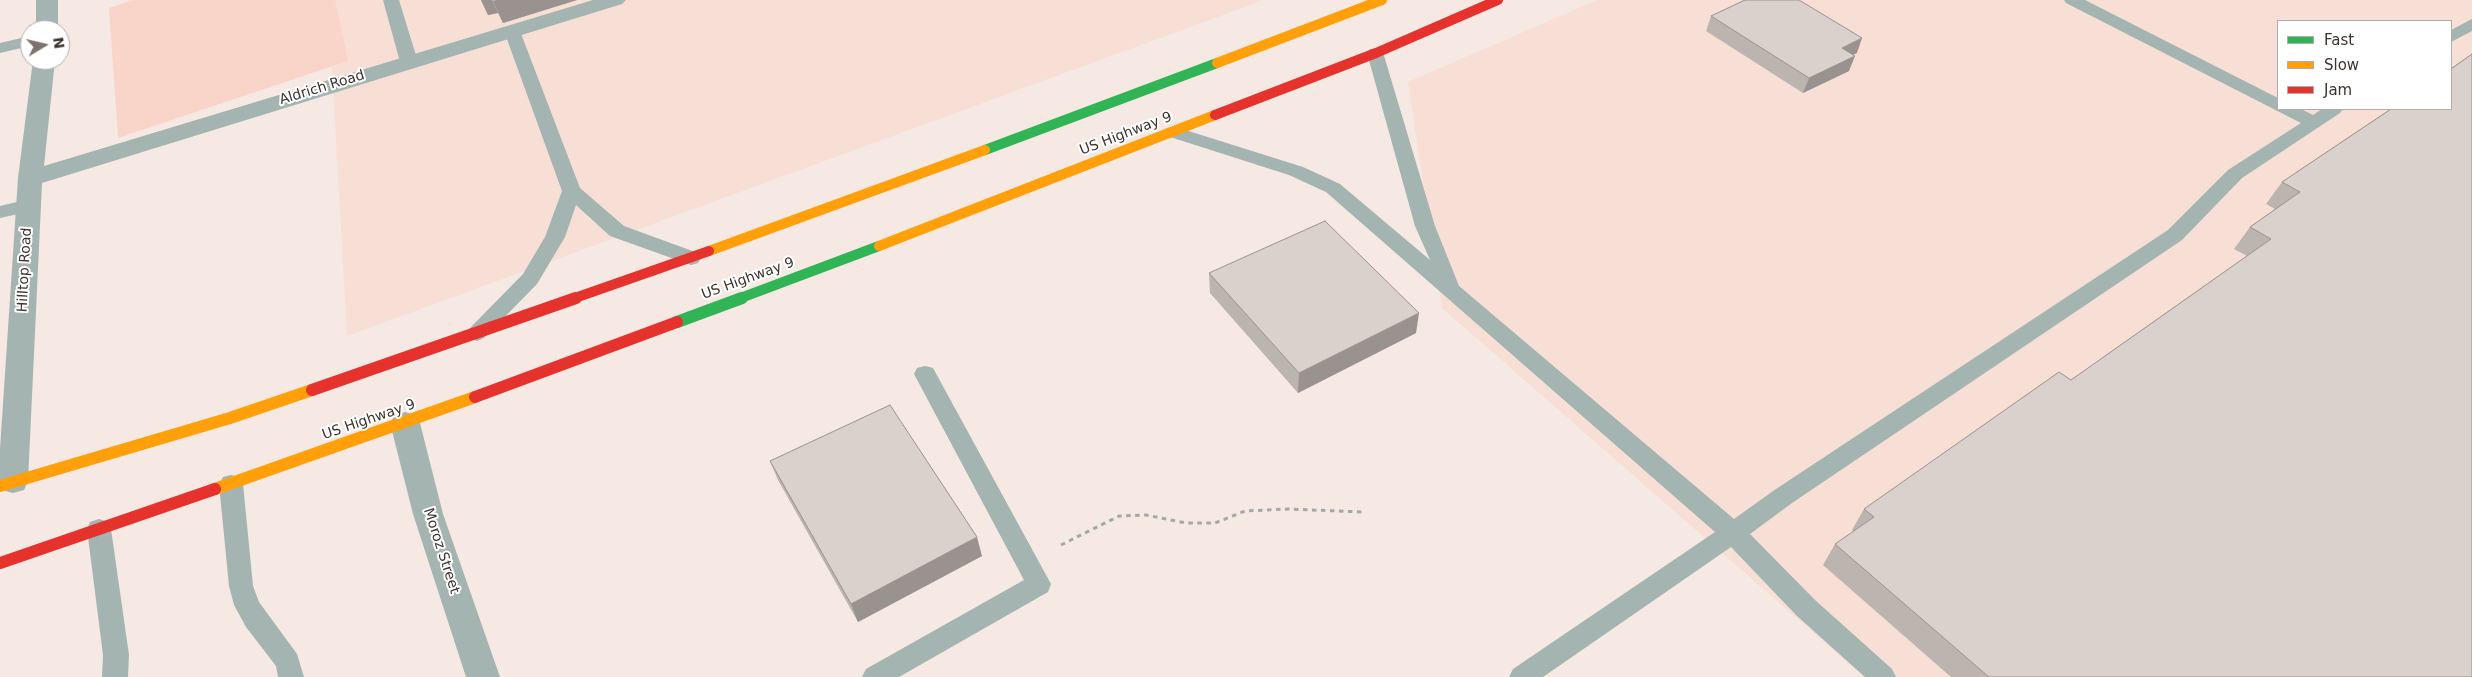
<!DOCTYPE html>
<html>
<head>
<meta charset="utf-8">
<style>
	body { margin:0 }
	#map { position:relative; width:2472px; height:677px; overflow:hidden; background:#f6e8e3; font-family:"DejaVu Sans",sans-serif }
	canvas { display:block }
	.legend { position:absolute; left:2277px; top:20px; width:175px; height:90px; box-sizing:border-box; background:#fff; border:1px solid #b1adac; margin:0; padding:6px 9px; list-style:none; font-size:15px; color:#3c332f }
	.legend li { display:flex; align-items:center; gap:10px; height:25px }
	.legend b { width:25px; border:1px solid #b1adac }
	.north { position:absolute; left:20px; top:20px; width:50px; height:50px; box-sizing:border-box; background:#fff; border:1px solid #b1adac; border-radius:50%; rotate:81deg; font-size:14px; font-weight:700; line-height:20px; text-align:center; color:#3c332f }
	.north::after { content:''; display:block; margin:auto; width:18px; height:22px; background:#7d726e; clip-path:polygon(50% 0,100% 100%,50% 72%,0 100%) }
</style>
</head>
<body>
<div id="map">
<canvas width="2472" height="677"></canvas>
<ul class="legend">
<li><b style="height:6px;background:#30b455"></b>Fast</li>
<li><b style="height:6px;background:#ff9f0a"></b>Slow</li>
<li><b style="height:6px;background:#e5322d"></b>Jam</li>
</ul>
<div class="north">N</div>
</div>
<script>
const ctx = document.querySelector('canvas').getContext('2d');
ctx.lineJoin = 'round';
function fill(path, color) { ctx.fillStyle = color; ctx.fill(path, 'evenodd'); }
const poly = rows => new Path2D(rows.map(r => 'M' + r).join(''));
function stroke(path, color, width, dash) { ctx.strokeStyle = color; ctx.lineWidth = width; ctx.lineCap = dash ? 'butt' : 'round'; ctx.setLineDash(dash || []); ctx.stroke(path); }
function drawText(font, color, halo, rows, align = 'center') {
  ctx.font = font + ' "DejaVu Sans",sans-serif'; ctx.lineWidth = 4; ctx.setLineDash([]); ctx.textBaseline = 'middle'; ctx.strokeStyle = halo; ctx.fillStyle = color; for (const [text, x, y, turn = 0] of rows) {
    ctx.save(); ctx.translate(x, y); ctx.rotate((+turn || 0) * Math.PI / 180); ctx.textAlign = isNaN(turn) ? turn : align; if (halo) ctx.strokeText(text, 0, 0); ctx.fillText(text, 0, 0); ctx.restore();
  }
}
fill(poly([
	[328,0,1264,0,347,336],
	[1597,0,2472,0,2472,677,1864,677,1442,308,1408,82],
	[2278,21,2451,21,2451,109,2278,109]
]), '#f7dfd5');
fill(poly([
	[133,0,335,0,348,61,118,138,109,8]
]), '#f8d5c8');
stroke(poly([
	[1061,545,1119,516,1146,515,1186,523,1215,523,1245,511,1288,509,1363,512]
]), '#a0aba8', 3, [4.5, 4.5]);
fill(poly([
	[383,0,399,0,418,62,415,66,409,67,403,66,400,62,383,0],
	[2064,0,2085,0,2278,98,2278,109,2301,109,2313,115,2322,109,2343,109,2340,113,2242,178,2182,240,1792,503,1750,534,1815,600,1892,669,1896,677,1865,677,1797,616,1731,547,1543,677,1509,677,1513,669,1715,532,1326,192,1289,175,1167,136,1164,132,1167,128,1179,128,1303,167,1340,184,1430,260,1415,226,1367,53,1370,49,1382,49,1435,226,1459,286,1734,519,1776,489,2168,230,2228,170,2301,123,2066,3,2064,0],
	[2472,19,2472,31,2451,42,2451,30,2472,19],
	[512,26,518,27,520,31,580,188,624,226,698,253,701,258,698,263,691,265,610,236,576,205,565,237,537,284,484,338,477,341,470,338,466,333,470,328,523,274,545,237,562,191,504,31,506,27,512,26],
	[30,36,30,46,0,53,0,43,30,36],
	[29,199,36,200,39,205,36,210,0,218,0,206,29,199],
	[925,366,933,368,1051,584,1048,592,899,677,862,677,866,669,1024,580,914,374,917,368,925,366],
	[231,475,239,477,243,484,253,586,259,602,297,654,304,677,278,677,276,666,246,627,234,605,229,586,219,484,223,477,231,475],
	[99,519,108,522,111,529,129,655,128,677,102,677,103,655,87,529,90,522,99,519]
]), '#a3b4b1');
fill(poly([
	[36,0,58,0,58,30,36,30,36,0],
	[593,0,626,0,622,4,42,183,28,481,24,490,13,493,2,490,0,485,0,449,18,178,33,60,55,60,44,166,593,0],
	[405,412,415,415,420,423,443,514,500,677,466,677,413,514,390,423,395,415,405,412]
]), '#a3b4b1');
stroke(poly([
	[985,150,1217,63],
	[738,299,879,246]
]), '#30b455', 10);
stroke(poly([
	[677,322,742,298]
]), '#30b455', 12);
stroke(poly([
	[1217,63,1382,0],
	[879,246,1215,115],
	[709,251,985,150]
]), '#ff9f0a', 10);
stroke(poly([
	[0,486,230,418,312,390],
	[215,489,475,397]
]), '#ff9f0a', 12);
stroke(poly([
	[1215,115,1376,53,1498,0],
	[572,299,709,251]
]), '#e5322d', 10);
stroke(poly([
	[312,390,576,298],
	[475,397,677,322],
	[0,563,215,489]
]), '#e5322d', 12);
fill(poly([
	[481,0,577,0,503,23,498,13,488,15],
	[1711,16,1857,53,1853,54,1849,71,1803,93,1706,31],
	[2472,54,2472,677,1951,677,1823,565,1835,544,1853,532,1852,530,1864,509,2071,380,2247,256,2234,249,2250,227,2275,209,2266,204,2282,182],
	[1209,273,1416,333,1298,393,1210,293],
	[770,461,982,556,858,622,778,480]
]), '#bcb4af');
fill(poly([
	[481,0,492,0,498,13,488,15],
	[497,0,577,0,503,23,493,1],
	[1862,38,1857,53,1836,63,1842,48],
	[1855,56,1849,71,1803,93,1809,78],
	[1419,313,1416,333,1298,393,1299,373],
	[977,537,982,556,858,622,851,604]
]), '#99928f');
const building = poly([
	[1745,0,1799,0,1862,38,1842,48,1855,56,1809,78,1711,16,1745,0],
	[2472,54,2472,677,1989,677,1835,544,1874,517,1864,509,2059,372,2071,380,2271,239,2250,227,2300,192,2282,182,2391,109,2451,109,2451,69,2472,54],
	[1325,221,1419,313,1299,373,1209,273,1325,221],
	[890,405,977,537,851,604,770,461,890,405]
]);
fill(building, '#dbd1cc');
stroke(building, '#99928f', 1);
drawText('14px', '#3c332f', '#fff', [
	["Aldrich Road",322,88,-17],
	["US Highway 9",1126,134,-21],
	["Hilltop Road",25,270,-87],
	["US Highway 9",748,279,-20],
	["US Highway 9",369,420,-19],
	["Moroz Street",441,551,72]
]);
</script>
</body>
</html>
